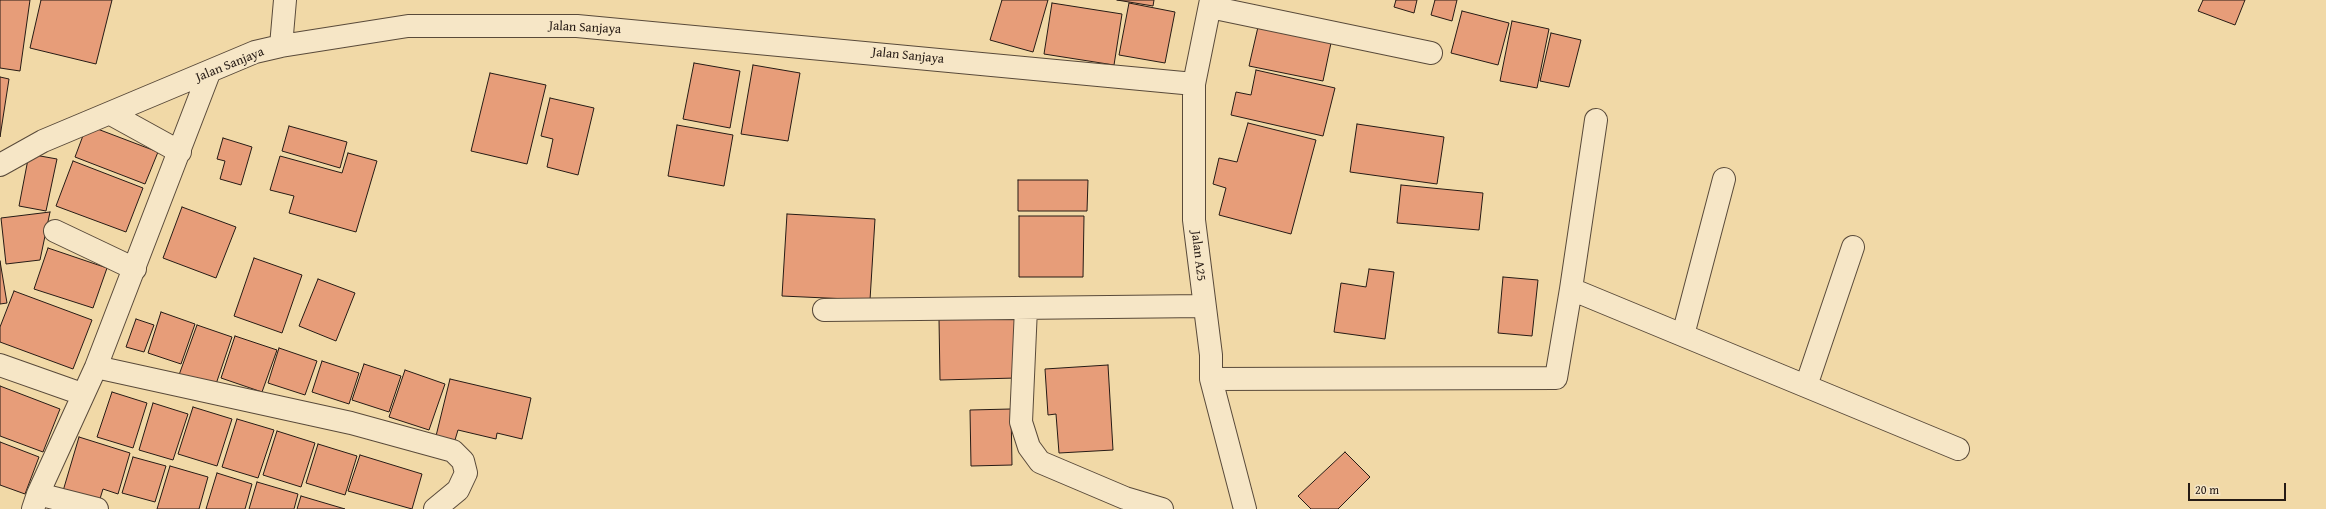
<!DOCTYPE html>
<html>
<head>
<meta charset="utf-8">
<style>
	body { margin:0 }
	#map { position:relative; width:2326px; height:509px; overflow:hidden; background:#f1d9a7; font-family:"Gentium Book Plus",serif }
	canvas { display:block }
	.scale { position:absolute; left:2188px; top:483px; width:98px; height:18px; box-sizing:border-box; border:2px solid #261b15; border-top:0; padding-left:5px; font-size:12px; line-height:14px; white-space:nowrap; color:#261b15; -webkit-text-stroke:3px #f6e6c6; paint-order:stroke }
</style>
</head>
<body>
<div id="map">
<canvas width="2326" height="509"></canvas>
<div class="scale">20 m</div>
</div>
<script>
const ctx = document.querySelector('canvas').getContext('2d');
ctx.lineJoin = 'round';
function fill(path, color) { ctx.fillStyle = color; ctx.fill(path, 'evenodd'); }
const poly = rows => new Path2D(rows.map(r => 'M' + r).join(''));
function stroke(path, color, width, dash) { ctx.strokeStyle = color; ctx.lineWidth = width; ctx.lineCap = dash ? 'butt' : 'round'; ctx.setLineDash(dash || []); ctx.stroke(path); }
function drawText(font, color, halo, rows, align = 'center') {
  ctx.font = font + ' "Gentium Book Plus",serif'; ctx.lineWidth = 4; ctx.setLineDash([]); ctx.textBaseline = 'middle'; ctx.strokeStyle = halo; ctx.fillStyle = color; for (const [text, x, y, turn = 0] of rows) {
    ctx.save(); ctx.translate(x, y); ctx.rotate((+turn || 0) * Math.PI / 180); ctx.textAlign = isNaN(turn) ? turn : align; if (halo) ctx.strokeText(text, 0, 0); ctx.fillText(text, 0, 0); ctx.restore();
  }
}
const building = poly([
	[0,0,30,0,20,71,0,68,0,0],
	[41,0,112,0,96,64,30,48,41,0],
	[1002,0,1048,0,1033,52,990,40,1002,0],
	[1117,0,1154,0,1153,6,1117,0],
	[1396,0,1417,0,1414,13,1394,7,1396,0],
	[1435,0,1457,0,1452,21,1431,15,1435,0],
	[2203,0,2245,0,2235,25,2198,11,2203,0],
	[1052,3,1122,14,1114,65,1044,54,1052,3],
	[1129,3,1175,12,1165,63,1119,55,1129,3],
	[1462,11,1509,23,1498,65,1451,53,1462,11],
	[1512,21,1549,29,1537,88,1500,81,1512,21],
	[1258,27,1331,43,1323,81,1249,66,1258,27],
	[1551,33,1581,40,1569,87,1540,81,1551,33],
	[694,63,740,71,730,128,683,119,694,63],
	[753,65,800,73,788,141,741,134,753,65],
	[1256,70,1335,88,1323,136,1231,115,1236,92,1251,95,1256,70],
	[490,73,546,85,527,164,471,151,490,73],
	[0,77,9,79,0,137,0,77],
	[550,98,594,108,578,175,547,167,553,139,541,136,550,98],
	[1248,123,1316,140,1291,234,1219,215,1226,188,1213,184,1219,158,1237,162,1248,123],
	[1357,124,1444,137,1437,184,1350,172,1357,124],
	[87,125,158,152,145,184,75,157,87,125],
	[677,125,733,135,724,186,668,176,677,125],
	[289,126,347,142,340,168,282,151,289,126],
	[223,138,252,147,241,185,220,179,225,161,217,159,223,138],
	[348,153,377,161,356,232,289,213,294,196,270,190,280,156,342,173,348,153],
	[29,154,57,159,46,211,19,206,29,154],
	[73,161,143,188,126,232,56,206,73,161],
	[1018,180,1088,180,1087,211,1018,211,1018,180],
	[1401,185,1483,193,1479,230,1397,223,1401,185],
	[182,207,236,227,216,278,163,258,182,207],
	[50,212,40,260,6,264,1,218,50,212],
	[787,214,875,219,870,300,782,296,787,214],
	[1019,216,1084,216,1083,277,1019,277,1019,216],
	[48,248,107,268,93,308,34,289,48,248],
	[254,258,302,275,282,333,234,316,254,258],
	[0,261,7,303,0,304,0,261],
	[1369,269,1394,272,1385,339,1334,332,1341,283,1366,287,1369,269],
	[1503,277,1538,280,1532,336,1498,333,1503,277],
	[318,279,355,293,336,341,299,326,318,279],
	[14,291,92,320,73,369,0,342,0,327,14,291],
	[161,312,195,324,181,364,148,353,161,312],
	[1015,318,1016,378,940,380,939,319,1015,318],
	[136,319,154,325,144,352,126,347,136,319],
	[197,325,232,337,215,387,179,375,197,325],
	[235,336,277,350,262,392,221,378,235,336],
	[279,348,317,361,305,395,268,383,279,348],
	[322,361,359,373,349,404,312,392,322,361],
	[364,364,401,376,389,412,352,400,364,364],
	[1108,365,1113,450,1059,453,1056,414,1048,415,1045,369,1108,365],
	[405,370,445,384,429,430,389,417,405,370],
	[450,379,531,398,522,439,497,433,496,439,458,430,455,440,436,436,450,379],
	[0,386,60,409,43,452,0,436,0,386],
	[112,392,147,403,133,448,97,437,112,392],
	[153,403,188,414,173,460,139,450,153,403],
	[193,407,232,419,217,466,178,454,193,407],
	[1011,409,1012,465,971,466,970,410,1011,409],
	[237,419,274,430,258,478,222,467,237,419],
	[277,431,315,443,301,487,263,475,277,431],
	[79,437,130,453,118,494,103,489,99,502,63,491,79,437],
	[0,442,39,457,25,494,0,485,0,442],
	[318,444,357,456,345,495,306,483,318,444],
	[1345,452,1370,477,1338,509,1311,509,1298,496,1345,452],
	[360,455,422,474,412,509,348,491,360,455],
	[133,457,166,466,155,502,122,493,133,457],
	[170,466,208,477,199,509,157,509,170,466],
	[217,473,252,484,245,509,206,509,217,473],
	[257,482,298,494,294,509,249,509,257,482],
	[301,496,345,509,297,509,301,496]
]);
fill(building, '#e79d79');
stroke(building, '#261b15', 1);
const minor = poly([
	[1211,0,1194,84,1194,220,1211,355,1211,379,1245,509],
	[1210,7,1431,53],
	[281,46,285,0],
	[111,114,180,152],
	[0,165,43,141,255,52,281,46,408,26,577,26,1194,84],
	[55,231,135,269],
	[1571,289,1958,449],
	[1026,308,1021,422,1029,447,1040,462,1125,498,1162,509],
	[824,310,1204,306],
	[1683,335,1724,179],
	[0,365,82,394],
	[96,367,351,423,453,451,463,461,466,473,458,490,435,509],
	[1211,379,1556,378,1571,289,1596,120],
	[1806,386,1853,247],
	[38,494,97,509],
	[33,509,38,494,96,367,209,73]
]);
stroke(minor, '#594a3a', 24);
stroke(minor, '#f6e6c6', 22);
drawText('13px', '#261b15', '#f6e6c6', [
	["Jalan Sanjaya",585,28,3],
	["Jalan Sanjaya",908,56,6],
	["Jalan Sanjaya",230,65,-22],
	["Jalan A25",1198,256,83]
]);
</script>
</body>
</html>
